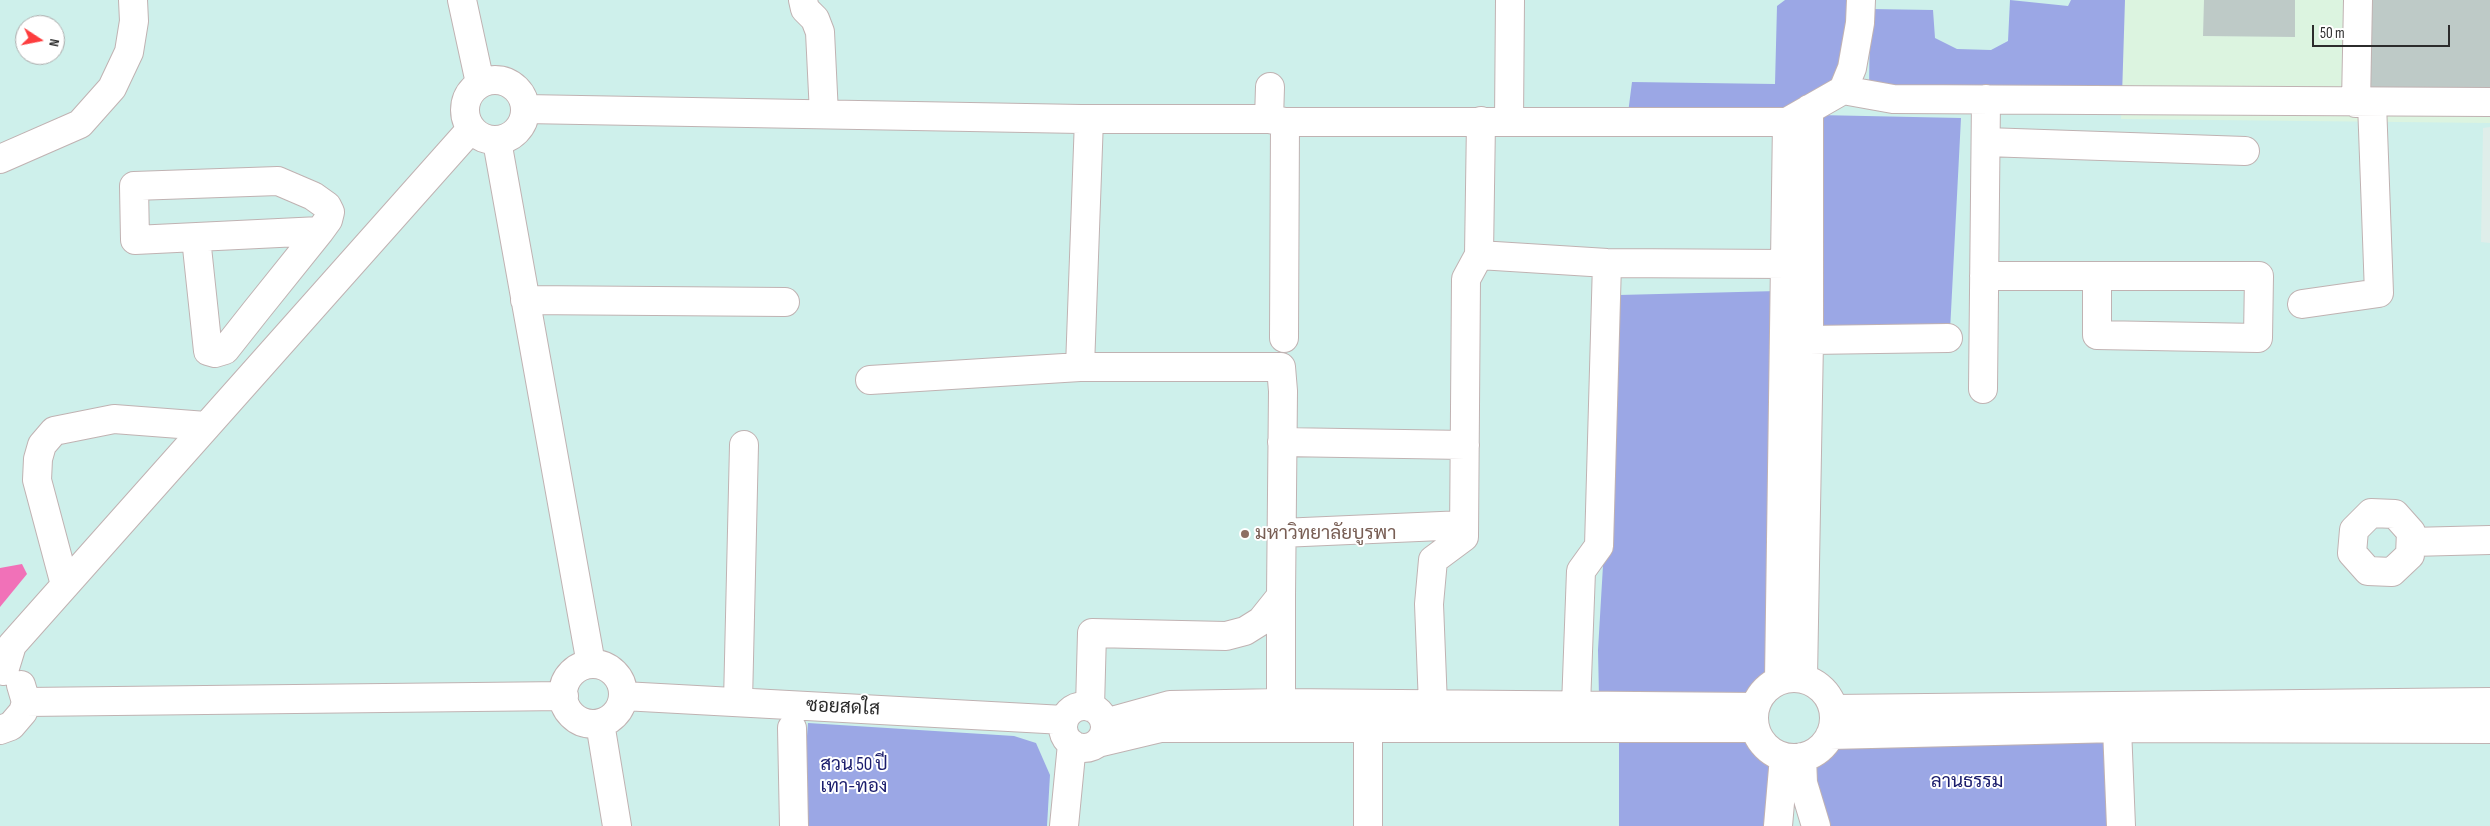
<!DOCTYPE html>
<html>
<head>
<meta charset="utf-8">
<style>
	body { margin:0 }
	#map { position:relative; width:2490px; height:826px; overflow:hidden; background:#dfeeea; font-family:"Sofia Sans Condensed",sans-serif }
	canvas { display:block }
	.north { position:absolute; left:15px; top:15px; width:50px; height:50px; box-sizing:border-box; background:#fff; border:1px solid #ababab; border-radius:50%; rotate:101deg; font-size:14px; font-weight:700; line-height:20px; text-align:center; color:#2c2c2c }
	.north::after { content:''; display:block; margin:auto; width:18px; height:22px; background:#fd3d3e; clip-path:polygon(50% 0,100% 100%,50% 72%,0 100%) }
	.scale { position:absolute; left:2312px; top:25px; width:138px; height:22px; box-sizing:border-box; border:2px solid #2c2c2c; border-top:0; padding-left:6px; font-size:15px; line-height:18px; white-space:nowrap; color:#2c2c2c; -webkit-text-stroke:4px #fff; paint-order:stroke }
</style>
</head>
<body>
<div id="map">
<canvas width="2490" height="826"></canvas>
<div class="north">N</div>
<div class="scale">50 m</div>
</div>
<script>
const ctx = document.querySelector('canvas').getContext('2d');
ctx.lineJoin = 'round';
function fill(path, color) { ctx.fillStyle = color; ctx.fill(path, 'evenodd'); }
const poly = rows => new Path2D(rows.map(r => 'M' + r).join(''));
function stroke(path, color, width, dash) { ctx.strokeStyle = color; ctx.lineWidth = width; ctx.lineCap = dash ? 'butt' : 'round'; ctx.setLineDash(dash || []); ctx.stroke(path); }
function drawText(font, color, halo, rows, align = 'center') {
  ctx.font = font + ' "Sofia Sans Condensed",Sarabun,sans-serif'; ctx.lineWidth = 4; ctx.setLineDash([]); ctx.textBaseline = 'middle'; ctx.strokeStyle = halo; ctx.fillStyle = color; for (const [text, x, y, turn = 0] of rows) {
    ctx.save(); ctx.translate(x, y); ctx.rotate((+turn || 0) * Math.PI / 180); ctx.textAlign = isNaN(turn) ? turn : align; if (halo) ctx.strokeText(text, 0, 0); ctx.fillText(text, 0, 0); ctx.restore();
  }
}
fill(poly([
	[0,0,2490,0,2490,127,2483,128,2481,242,2490,243,2490,826,0,826],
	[25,25,55,25,55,55,25,55]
]), '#cef0eb');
fill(poly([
	[2123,0,2490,0,2490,123,2121,119]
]), '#dcf4e0');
fill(poly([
	[1785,0,1852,0,1852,68,1793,119,1627,121,1632,82,1775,84,1777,6],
	[2010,0,2068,6,2071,0,2125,0,2122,96,1869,91,1870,9,1933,10,1935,38,1957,49,1991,50,2008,41],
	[1818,115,1961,118,1950,331,1814,334],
	[1778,291,1779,680,1759,697,1599,697,1598,650,1619,295],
	[808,723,1014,736,1036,743,1050,775,1047,826,800,826],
	[1619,728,1747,728,1777,759,1774,826,1619,826],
	[2118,737,2121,826,1824,826,1815,806,1815,771,1824,759,1847,738]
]), '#9ba7e5');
fill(poly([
	[22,564,27,574,0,607,0,568]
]), '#f171b8');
fill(poly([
	[2204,0,2295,0,2295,37,2203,36],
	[2365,0,2490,0,2490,93,2364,91]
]), '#becac7');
const minor = poly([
	[462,0,480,83],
	[803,0,805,9,815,19,820,32,824,114],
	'465 110a30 30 0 1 1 60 0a30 30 0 1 1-60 0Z',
	[1843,90,1893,99,2490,102],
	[2356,103,2358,0],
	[525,109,1081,119,1269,119,1285,122,1787,122,1843,90,1852,68,1860,23,1861,0],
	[1089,119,1080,367,1281,367,1283,391,1281,596,1261,621,1245,631,1226,636,1092,633,1090,707],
	[1269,119,1270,87],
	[1509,121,1510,0],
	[497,141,591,664],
	[1986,142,2245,151],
	[0,159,80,124,112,88,129,52,134,21,133,0],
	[196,238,208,351,215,353,225,350,255,312,320,231,328,220,330,212,327,206,313,196,278,181,134,186,135,240,320,231],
	[1479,255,1607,263,1787,264],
	[1984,276,2259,276,2258,338,2097,335,2097,276],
	[525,300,785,302],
	[2302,304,2379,293,2372,103],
	[1284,338,1285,122],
	[1809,340,1948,338],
	[870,380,1080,367],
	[1983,389,1986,99],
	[1282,442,1465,445],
	[2371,513,2395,514,2411,532,2410,555,2392,572,2368,571,2352,553,2354,530,2371,513],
	[1281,533,1464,525],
	[2411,542,2490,540],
	[65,585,37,480,38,459,42,445,54,431,114,419,206,426],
	[1281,596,1281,703],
	'563 694a30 30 0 1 1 60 0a30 30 0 1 1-60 0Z',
	[4,671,12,645,471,129],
	[1803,678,1809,340,1809,109],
	'1754 718a40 40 0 1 1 80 0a40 40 0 1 1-80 0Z',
	[1779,680,1787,122],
	[623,696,1064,720],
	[26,702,564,696],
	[738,702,744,445],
	[1433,705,1429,604,1433,560,1464,537,1466,279,1479,255,1481,121],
	'1063 727a21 21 0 1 1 42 0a21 21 0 1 1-42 0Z',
	[1576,706,1581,571,1599,546,1607,263],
	[1833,709,2490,702],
	[600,723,617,826],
	[1105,723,1170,705,1281,703,1755,707],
	[792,728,794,826],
	[1368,728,1368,826],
	[2117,728,2121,826],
	[0,730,11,726,23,712,26,702,21,685],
	[1830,735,2117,728,2490,729],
	[1098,743,1161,728,1755,728],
	[1802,757,1803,783,1816,826],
	[1064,826,1072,744],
	[1778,826,1784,757]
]);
stroke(minor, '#c0b2b2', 30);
stroke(minor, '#fff', 28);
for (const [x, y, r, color] of [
	[1245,534,5,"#8d6e63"]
]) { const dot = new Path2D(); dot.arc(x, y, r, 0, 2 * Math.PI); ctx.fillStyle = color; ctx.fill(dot); stroke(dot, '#fff', 2); }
drawText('19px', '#785e54', '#fff', [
	["มหาวิทยาลัยบูรพา",1255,534]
], 'left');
drawText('19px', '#2c2c2c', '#fff', [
	["ซอยสดใส",843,708,3]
]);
drawText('19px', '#1a1c6c', '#fff', [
	["สวน 50 ปี",854,765],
	["เทา-ทอง",854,787],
	["ลานธรรม",1967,782]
]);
</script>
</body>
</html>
